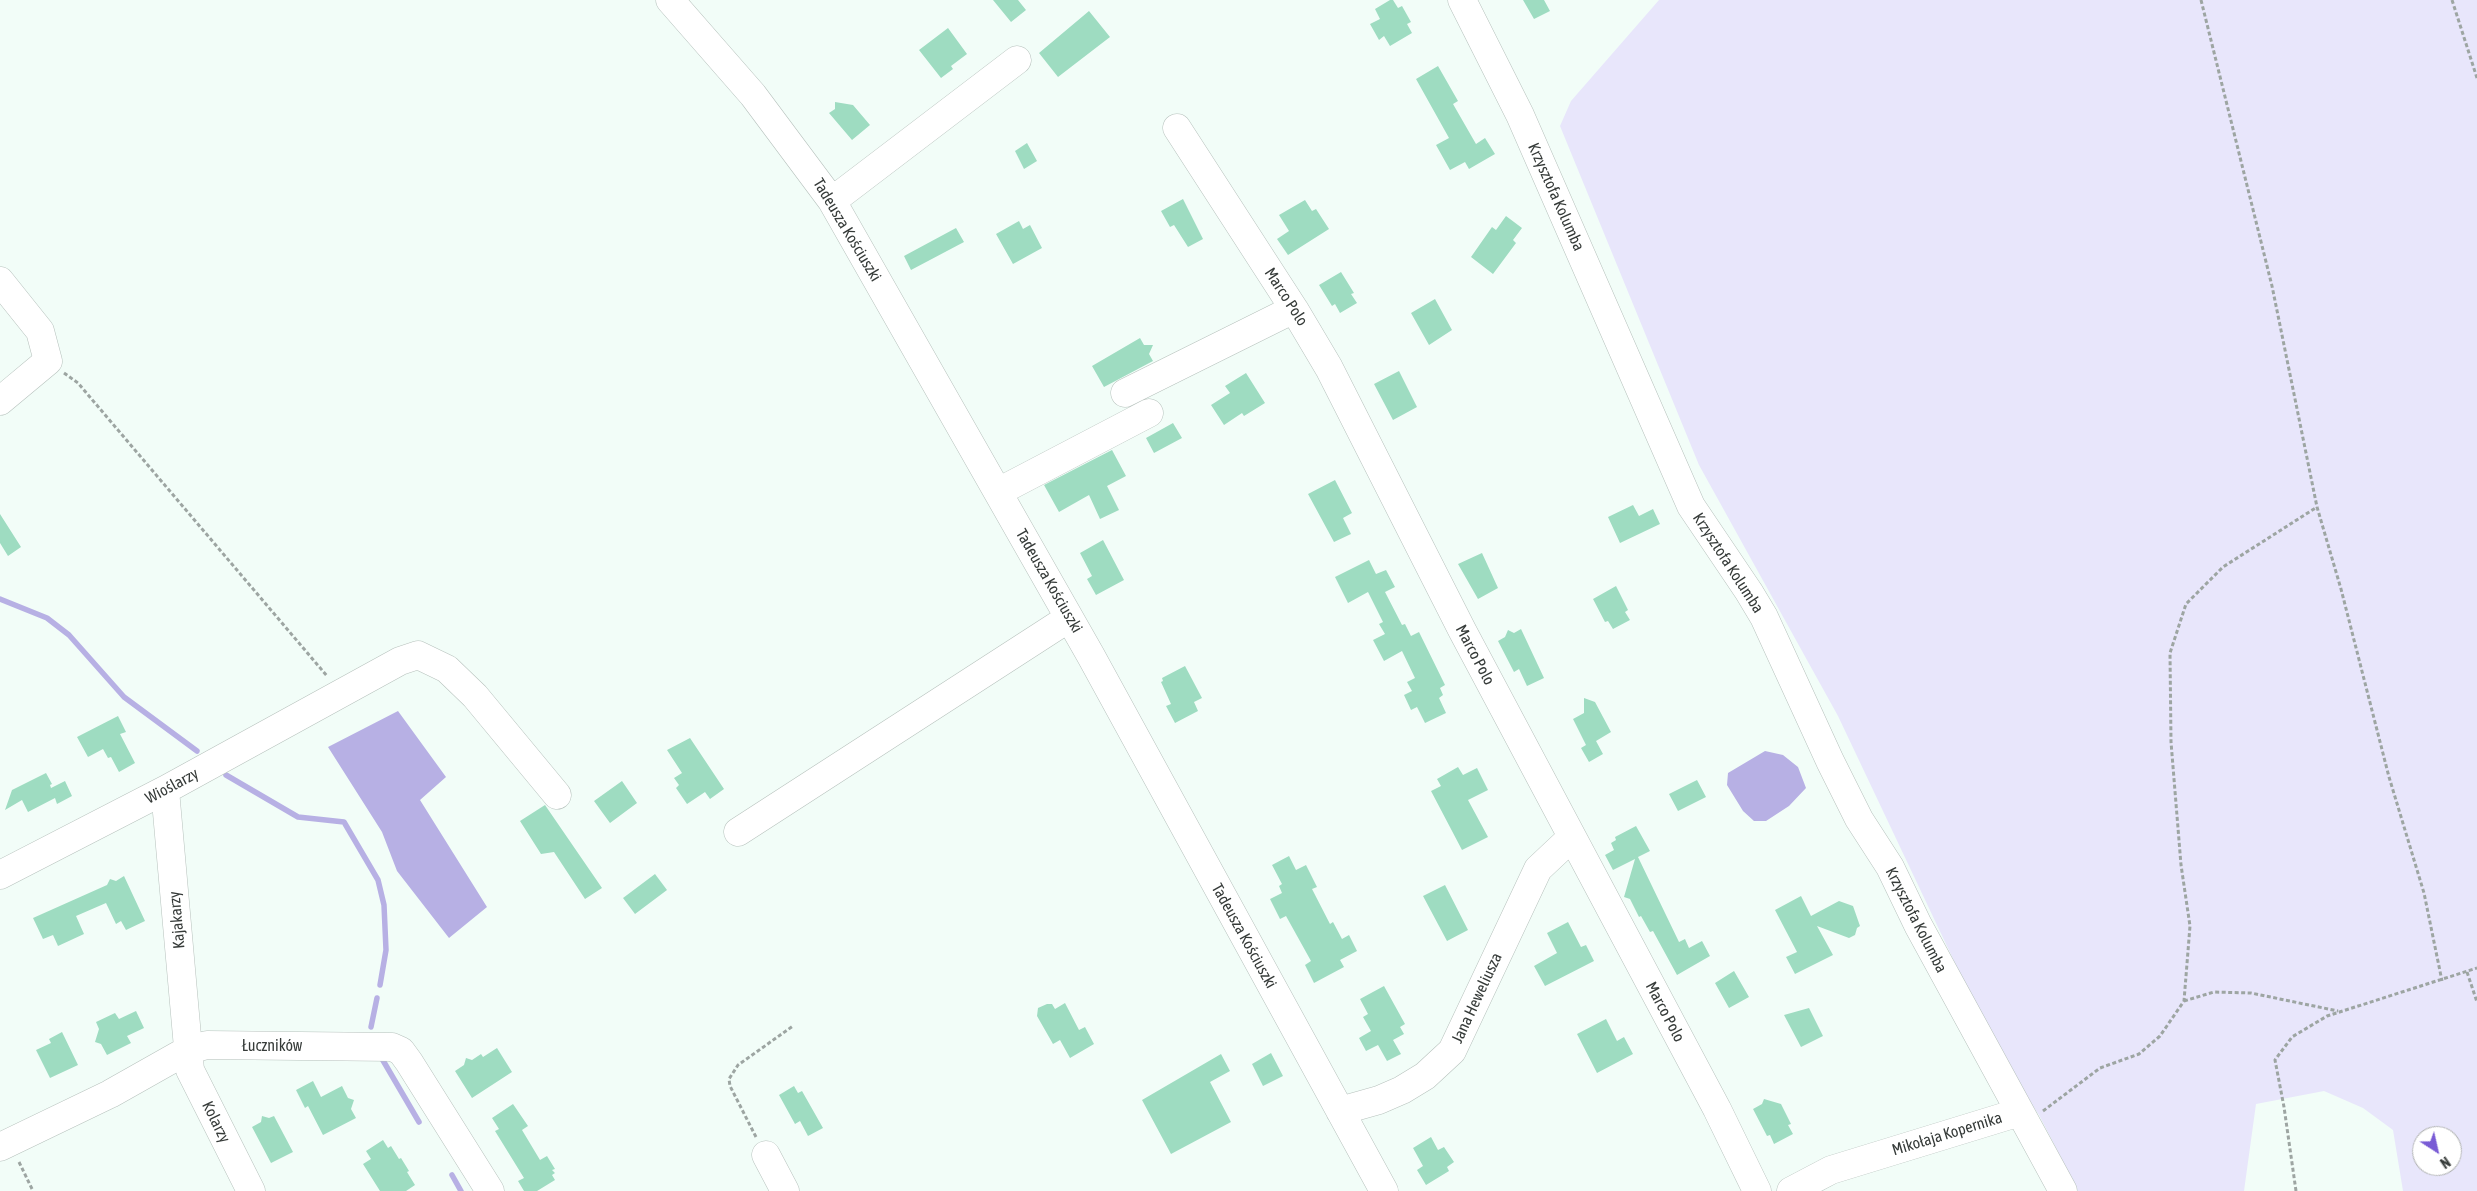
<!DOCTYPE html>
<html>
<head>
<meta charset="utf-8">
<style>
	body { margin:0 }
	#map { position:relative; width:2477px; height:1191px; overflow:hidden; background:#f2fdf8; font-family:"Asap Condensed",sans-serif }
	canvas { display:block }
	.north { position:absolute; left:2412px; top:1126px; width:50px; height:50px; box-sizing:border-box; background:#fff; border:1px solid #afb1b0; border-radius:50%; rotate:145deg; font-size:14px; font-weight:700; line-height:20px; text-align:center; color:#363b39 }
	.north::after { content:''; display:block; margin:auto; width:18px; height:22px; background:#795bd5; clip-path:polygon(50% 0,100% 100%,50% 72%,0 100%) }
</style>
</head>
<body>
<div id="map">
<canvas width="2477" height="1191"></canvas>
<div class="north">N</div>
</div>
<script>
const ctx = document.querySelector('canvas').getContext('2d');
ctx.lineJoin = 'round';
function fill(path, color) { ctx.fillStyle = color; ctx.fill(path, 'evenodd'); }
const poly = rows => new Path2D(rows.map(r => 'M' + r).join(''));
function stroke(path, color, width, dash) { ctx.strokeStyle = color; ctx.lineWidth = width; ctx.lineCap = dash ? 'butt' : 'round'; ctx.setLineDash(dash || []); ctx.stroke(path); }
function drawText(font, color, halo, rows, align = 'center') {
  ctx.font = font + ' "Asap Condensed",sans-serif'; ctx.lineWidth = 4; ctx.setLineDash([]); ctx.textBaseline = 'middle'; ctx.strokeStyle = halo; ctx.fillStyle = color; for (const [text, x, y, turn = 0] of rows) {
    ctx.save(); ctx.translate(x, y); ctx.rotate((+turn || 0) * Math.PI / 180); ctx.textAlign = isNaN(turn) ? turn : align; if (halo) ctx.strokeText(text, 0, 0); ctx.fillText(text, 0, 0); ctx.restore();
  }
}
fill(poly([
	[1659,0,2477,0,2477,1191,2403,1191,2393,1130,2363,1108,2324,1091,2256,1104,2244,1191,2078,1191,2039,1115,1999,1056,1838,716,1699,465,1560,126,1571,101],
	[2422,1136,2452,1136,2452,1166,2422,1166]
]), '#e8e6fb');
fill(poly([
	[398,711,446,777,420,800,487,907,449,938,397,871,382,832,328,747],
	[1765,751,1783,755,1798,767,1806,788,1789,806,1766,821,1754,821,1743,811,1727,785,1728,773]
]), '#b7b0e4');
stroke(poly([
	[0,599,47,618,69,635,124,697,197,751],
	[226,775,298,817,344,822,378,880,384,905,386,950,380,985],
	[371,1027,377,998],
	[381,1057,419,1122],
	[452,1175,461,1191]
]), '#b7b0e4', 5.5);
fill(poly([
	[993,0,1018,0,1026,10,1011,22],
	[1390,0,1393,0,1398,8,1402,6,1411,22,1407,24,1412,33,1390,46,1384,36,1379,40,1370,24,1380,19,1375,9],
	[1523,0,1544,0,1550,11,1534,19],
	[1089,11,1110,37,1058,77,1039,53],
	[948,28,967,54,951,66,953,69,941,78,919,50],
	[1438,66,1458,101,1453,104,1476,144,1485,138,1495,154,1469,169,1465,162,1450,170,1436,145,1449,138,1416,79],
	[835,102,853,105,870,125,852,140,829,113,835,109],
	[1027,143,1037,161,1024,169,1015,151],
	[1183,199,1203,239,1188,247,1174,225,1170,227,1161,211],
	[1305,200,1312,211,1316,209,1329,229,1288,255,1277,239,1289,231,1279,215],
	[1506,216,1522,228,1513,240,1516,243,1493,274,1471,257,1492,227,1496,230],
	[1019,221,1023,229,1030,225,1042,248,1013,264,996,234],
	[956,228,964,242,911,270,904,256],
	[1341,272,1354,293,1351,294,1357,303,1340,313,1335,304,1332,306,1319,285],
	[1435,299,1452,330,1429,345,1411,313],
	[1140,338,1144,345,1153,345,1149,354,1153,361,1104,387,1092,366],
	[1399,371,1417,407,1393,420,1374,384],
	[1246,373,1265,403,1244,416,1242,413,1224,425,1211,405,1230,393,1225,386],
	[1173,423,1182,438,1154,453,1146,438],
	[1112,450,1126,476,1107,486,1119,510,1100,519,1089,495,1059,512,1044,485],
	[1335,480,1352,513,1343,518,1351,534,1334,542,1308,494],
	[1633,505,1639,516,1653,509,1660,524,1620,543,1608,517],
	[0,514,21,547,8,556,0,543],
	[1103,540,1124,580,1096,595,1087,579,1092,576,1080,553],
	[1482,553,1498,588,1478,599,1458,564],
	[1369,560,1376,574,1386,570,1395,587,1385,592,1402,625,1405,624,1411,636,1419,632,1445,685,1440,688,1443,695,1439,698,1446,713,1425,723,1417,707,1411,710,1404,695,1412,691,1407,682,1415,678,1402,651,1384,661,1373,640,1385,634,1379,624,1383,622,1368,592,1348,603,1335,577],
	[1616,586,1628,610,1625,612,1630,620,1613,629,1608,621,1605,622,1593,599],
	[1521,629,1544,678,1527,686,1519,669,1514,672,1498,641,1505,637,1508,630,1514,633],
	[1185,666,1202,698,1194,702,1198,711,1175,723,1166,706,1171,704,1161,682,1163,681,1162,678],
	[1584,698,1595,702,1611,732,1596,741,1603,754,1589,762,1581,748,1586,745,1573,719,1584,713],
	[118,716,126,732,120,734,135,763,119,772,111,757,108,758,103,749,88,757,77,737],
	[690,738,724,789,710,799,705,792,687,804,676,788,679,785,674,778,682,773,667,750],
	[1458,767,1463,775,1477,768,1488,790,1468,800,1488,837,1462,850,1431,791,1441,786,1437,779],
	[46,773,52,784,50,785,51,788,65,781,72,796,57,804,55,798,28,812,22,800,5,810,12,790],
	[1697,780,1706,797,1678,811,1669,794],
	[622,781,637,803,610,823,594,801],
	[545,805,602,888,585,899,554,852,541,854,520,821],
	[1636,826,1650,851,1638,857,1679,942,1685,939,1689,948,1702,941,1710,956,1677,975,1653,931,1650,932,1641,916,1639,917,1630,899,1624,897,1635,859,1613,870,1605,855,1614,850,1611,843,1616,840,1615,837],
	[1289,856,1296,870,1306,865,1317,887,1312,889,1330,924,1333,922,1342,939,1349,935,1357,951,1340,960,1344,967,1314,983,1305,965,1311,961,1286,916,1280,919,1270,899,1282,893,1279,886,1282,884,1272,865],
	[655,874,667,890,635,914,623,898],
	[124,876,145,921,126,930,121,921,116,924,106,903,76,916,84,934,58,946,53,935,43,939,33,918,107,885,110,879,116,881],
	[1445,885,1468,930,1447,941,1423,896],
	[1801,896,1811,916,1839,901,1853,906,1860,926,1857,928,1855,935,1849,938,1817,926,1833,955,1795,974,1786,957,1797,952,1775,910],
	[1568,922,1581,947,1586,945,1594,961,1545,986,1534,966,1557,953,1547,933],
	[1734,971,1749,997,1729,1008,1715,983],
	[1384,986,1405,1024,1400,1027,1404,1034,1393,1040,1401,1054,1387,1061,1378,1045,1366,1051,1359,1038,1371,1031,1363,1017,1368,1014,1360,999],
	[1065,1003,1079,1030,1085,1027,1094,1044,1070,1058,1060,1040,1053,1044,1037,1016,1038,1008,1047,1004,1052,1004,1055,1009],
	[1809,1008,1823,1036,1801,1047,1784,1015],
	[136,1011,144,1028,127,1036,131,1043,107,1055,101,1044,95,1042,99,1029,96,1022,115,1013,119,1019],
	[1606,1019,1617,1041,1624,1037,1633,1054,1597,1073,1577,1034],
	[62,1032,78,1065,50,1078,36,1050,51,1043,49,1039],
	[497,1048,512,1072,472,1098,455,1071,464,1065,466,1058,472,1060,481,1054,483,1057],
	[1271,1053,1283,1076,1263,1086,1252,1064],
	[1221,1054,1230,1071,1210,1082,1231,1122,1171,1154,1142,1100],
	[313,1081,321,1097,342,1086,348,1098,354,1100,351,1109,356,1118,323,1135,308,1106,305,1108,296,1090],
	[794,1086,798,1093,802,1091,823,1128,808,1136,800,1121,795,1124,779,1095],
	[1764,1099,1781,1104,1791,1124,1788,1125,1793,1134,1774,1144,1770,1135,1767,1136,1753,1109,1762,1104],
	[513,1104,528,1126,522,1130,540,1160,547,1156,555,1169,552,1170,555,1173,552,1175,555,1180,537,1191,524,1191,518,1181,524,1178,495,1131,499,1129,492,1118],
	[262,1116,269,1118,274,1116,293,1152,271,1163,252,1127,261,1122],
	[1431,1137,1438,1150,1444,1147,1454,1162,1447,1167,1449,1171,1426,1185,1417,1170,1423,1166,1413,1148],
	[383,1140,388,1148,391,1146,399,1159,401,1158,409,1171,407,1172,415,1185,406,1191,380,1191,363,1164,371,1159,366,1151]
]), '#9edcc1');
const minor = poly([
	[670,0,753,95,832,201,1091,656,1384,1191],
	[1462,0,1520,115,1691,506,1749,592,1764,617,1830,761,1859,819,1890,867,1918,925,2020,1112],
	[1177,128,1294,309,1329,368,1462,630,1717,1109,1757,1191],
	[832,201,1017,60],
	[0,281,40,331,48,361,0,401],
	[1125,393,1294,309],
	[998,492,1149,413],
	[165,790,190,1070,251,1191],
	[738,832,1069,618],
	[0,875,165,790,400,661,418,655,447,669,475,696,557,795],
	[1340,1111,1379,1100,1402,1090,1425,1076,1452,1051,1538,869,1571,838],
	[0,1147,110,1094,188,1050,207,1045,392,1047,401,1051,409,1062,490,1191],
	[766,1155,785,1191],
	[1791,1191,1831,1170,2020,1112,2063,1191]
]);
stroke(minor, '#b6c1bc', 29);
stroke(poly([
	[2201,0,2272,286,2317,507,2341,589,2389,777,2424,893,2442,981],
	[2452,0,2477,78],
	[64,373,78,383,327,676],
	[2467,972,2477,1002],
	[2184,1001,2214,992,2251,993,2338,1011],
	[2043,1111,2100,1068,2139,1054,2160,1036,2184,1001,2190,926,2181,865,2171,742,2170,653,2186,604,2223,567,2317,507],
	[756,1137,730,1086,729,1079,738,1065,793,1026],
	[19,1162,33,1191],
	[2296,1191,2284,1107,2275,1060,2292,1037,2327,1016,2477,968]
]), '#9da5a2', 3, [4, 2.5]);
stroke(minor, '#fff', 28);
drawText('16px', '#363b39', '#fff', [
	["Krzysztofa Kolumba",1556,197,66],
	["Tadeusza Kościuszki",847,230,59],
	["Marco Polo",1286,297,57],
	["Krzysztofa Kolumba",1728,563,57],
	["Tadeusza Kościuszki",1049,581,60],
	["Marco Polo",1475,655,62],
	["Wioślarzy",172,786,-28],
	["Kajakarzy",177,920,-95],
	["Krzysztofa Kolumba",1916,920,63],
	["Tadeusza Kościuszki",1244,936,61],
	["Jana Heweliusza",1477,998,-65],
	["Marco Polo",1665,1012,62],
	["Łuczników",272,1046],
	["Kolarzy",216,1122,64],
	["Mikołaja Kopernika",1947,1134,-17]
]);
</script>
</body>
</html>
